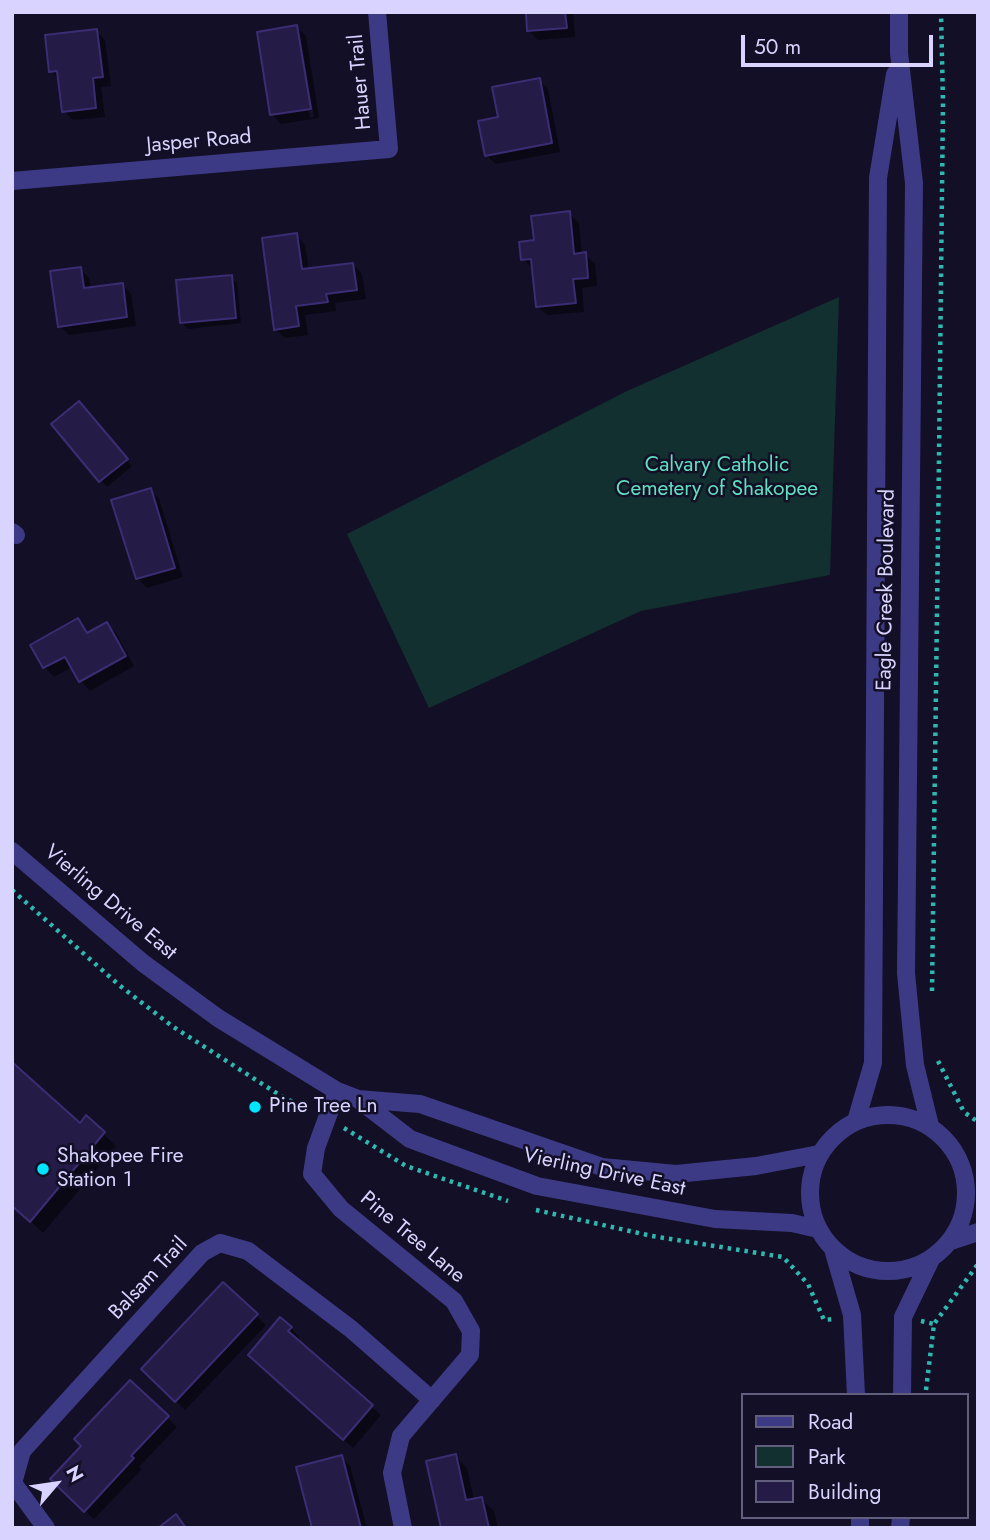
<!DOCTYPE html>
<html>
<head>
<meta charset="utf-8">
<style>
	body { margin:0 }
	#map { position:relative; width:990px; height:1540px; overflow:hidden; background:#130f26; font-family:Jost,sans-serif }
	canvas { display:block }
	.frame { position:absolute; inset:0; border:14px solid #d9d4ff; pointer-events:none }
	.legend { position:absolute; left:741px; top:1393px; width:228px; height:126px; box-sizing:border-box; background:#130f26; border:2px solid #625e7d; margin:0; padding:9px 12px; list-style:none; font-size:21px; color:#d9d4ff }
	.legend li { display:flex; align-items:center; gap:14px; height:35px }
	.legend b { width:35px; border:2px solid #625e7d }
	.north { position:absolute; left:21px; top:1449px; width:70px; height:70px; -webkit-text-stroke:5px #130f26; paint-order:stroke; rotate:61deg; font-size:19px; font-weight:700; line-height:28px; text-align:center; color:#d9d4ff }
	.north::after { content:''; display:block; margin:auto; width:24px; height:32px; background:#d9d4ff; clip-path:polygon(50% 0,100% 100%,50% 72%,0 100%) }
	.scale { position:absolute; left:741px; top:35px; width:192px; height:32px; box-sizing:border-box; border:4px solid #d9d4ff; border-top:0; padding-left:9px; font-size:21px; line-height:24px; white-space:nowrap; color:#d9d4ff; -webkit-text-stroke:5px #130f26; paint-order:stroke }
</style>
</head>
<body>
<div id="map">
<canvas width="990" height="1540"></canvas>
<div class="frame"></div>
<ul class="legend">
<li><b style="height:9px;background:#3d3a85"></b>Road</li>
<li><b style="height:19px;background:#12302f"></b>Park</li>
<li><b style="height:19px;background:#241b47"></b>Building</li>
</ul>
<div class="north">N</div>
<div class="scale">50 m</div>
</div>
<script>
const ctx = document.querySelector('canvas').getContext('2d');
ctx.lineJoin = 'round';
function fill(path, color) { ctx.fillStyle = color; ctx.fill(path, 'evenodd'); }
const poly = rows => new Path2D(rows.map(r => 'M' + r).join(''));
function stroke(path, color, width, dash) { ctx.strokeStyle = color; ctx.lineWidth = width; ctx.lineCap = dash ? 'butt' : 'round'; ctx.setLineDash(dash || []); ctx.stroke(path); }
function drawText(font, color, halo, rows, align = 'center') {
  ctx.font = font + ' Jost,sans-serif'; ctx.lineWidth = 5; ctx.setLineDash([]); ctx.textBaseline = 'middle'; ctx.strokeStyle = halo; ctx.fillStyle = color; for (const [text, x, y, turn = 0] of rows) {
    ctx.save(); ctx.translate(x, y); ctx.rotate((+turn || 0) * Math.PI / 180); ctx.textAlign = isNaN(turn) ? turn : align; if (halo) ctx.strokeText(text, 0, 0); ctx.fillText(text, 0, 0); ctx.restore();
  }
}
fill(poly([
	[839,297,830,575,641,611,429,708,347,534,627,391]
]), '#12302f');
fill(poly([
	[528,12,573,12,575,37,538,40,529,31],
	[296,27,306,36,319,118,281,124,272,114],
	[297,35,300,35,314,117,310,118],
	[96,31,105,40,111,86,101,87,105,117,73,120,64,111,60,80,51,71],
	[539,80,548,89,560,152,496,164,486,155,500,118],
	[569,213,579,223,582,255,585,254,595,264,597,286,582,288,584,312,547,315,537,306,532,268,523,259,536,242],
	[296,235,305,245,309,270,353,264,362,274,366,299,335,303,336,311,305,315,308,335,285,338,275,329],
	[80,269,89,278,91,289,122,284,131,294,136,326,69,335,60,326],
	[231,277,237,283,241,323,188,329,182,323],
	[85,409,132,466,107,487,54,425],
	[150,490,159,499,183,577,147,588,138,579],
	[78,621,89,634,107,624,116,633,134,666,90,691,81,681,72,667,54,677,45,667,33,646],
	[87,1118,116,1146,43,1233,12,1204],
	[223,1284,266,1325,185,1410,143,1369],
	[291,1328,300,1338,297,1341,381,1415,353,1448,274,1379,250,1354],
	[130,1382,177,1427,139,1467,142,1469,94,1519,52,1479,84,1446],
	[455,1456,467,1468,474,1500,481,1499,494,1511,498,1528,443,1528],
	[341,1457,350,1466,367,1528,314,1528]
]), '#0007');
const building = poly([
	[526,12,565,12,567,28,527,31,526,12],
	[297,25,311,109,270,115,257,32,297,25],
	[97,29,103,77,93,78,96,108,62,112,57,71,49,72,45,35,97,29],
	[540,78,552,143,485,156,478,121,498,117,492,87,540,78],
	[570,211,574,254,586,252,588,278,573,279,576,303,536,307,531,259,521,260,519,242,534,240,531,216,570,211],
	[297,233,302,269,353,263,357,290,326,294,328,302,296,306,299,326,274,330,262,238,297,233],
	[81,267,84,288,123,283,127,317,58,327,50,271,81,267],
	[232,275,236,318,180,323,176,280,232,275],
	[79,401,128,459,99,482,51,424,79,401],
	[151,488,175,568,136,579,111,500,151,488],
	[78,618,87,633,107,622,126,656,79,682,65,657,43,668,30,645,78,618],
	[12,1062,80,1123,86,1115,105,1132,30,1222,12,1206,12,1062],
	[223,1282,258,1314,175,1402,141,1369,223,1282],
	[280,1317,292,1327,288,1331,373,1405,343,1440,248,1355,280,1317],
	[130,1380,169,1416,131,1456,134,1458,84,1512,50,1479,81,1446,74,1439,130,1380],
	[456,1454,466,1500,482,1497,489,1528,441,1528,426,1461,456,1454],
	[342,1455,361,1528,312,1528,296,1467,342,1455],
	[176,1514,186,1528,158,1528,176,1514]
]);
fill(building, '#241b47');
stroke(building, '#3b2d73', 2);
stroke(poly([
	[12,890,119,985,172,1026,281,1096,308,1110],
	[932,991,939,459,943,103,941,12],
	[938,1061,964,1112,978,1122],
	[344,1128,406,1166,508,1201],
	[536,1210,652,1236,783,1257,808,1284,824,1320,834,1319],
	[921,1321,934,1324],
	[926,1390,934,1324,978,1264]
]), '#2fb8b0', 4.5, [3.5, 5]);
stroke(poly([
	[899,12,899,53,914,183,906,973,915,1065,930,1126],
	[12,181,389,149,377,12],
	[12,532,16,535],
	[12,851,143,963,218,1018,337,1091,358,1099,420,1104,602,1167,676,1174,756,1166,819,1154],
	[337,1091,316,1148,312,1174,341,1209,454,1301,471,1331,470,1355,401,1436,392,1473,403,1528],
	[358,1099,410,1139,537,1186,715,1219,792,1223,818,1229],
	'810 1193a78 78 0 1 1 156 0a78 78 0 1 1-156 0Z',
	[856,1121,873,1063,878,178,895,74],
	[951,1241,978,1232],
	[833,1249,852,1315,856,1395],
	[902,1395,903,1317,931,1259],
	[46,1528,13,1483,22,1451,202,1253,220,1243,248,1251,351,1329,432,1400],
	[860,1528,860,1517],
	[900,1528,901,1517]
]), '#3d3a85', 18);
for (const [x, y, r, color] of [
	[255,1107,7,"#00e5ff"],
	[43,1169,7,"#00e5ff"]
]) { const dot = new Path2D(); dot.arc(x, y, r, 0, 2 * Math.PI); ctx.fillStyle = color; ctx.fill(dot); stroke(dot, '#130f26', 2.5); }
drawText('21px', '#d9d4ff', '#130f26', [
	["Hauer Trail",361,82,-95],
	["Jasper Road",199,142,-5],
	["Eagle Creek Boulevard",887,590,-89],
	["Vierling Drive East",110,903,40],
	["Vierling Drive East",604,1173,12],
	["Pine Tree Lane",412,1238,40],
	["Balsam Trail",149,1279,-47]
]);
drawText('21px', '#5fe0c0', '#130f26', [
	["Calvary Catholic",717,466],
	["Cemetery of Shakopee",717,490]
]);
drawText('21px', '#d9d4ff', '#130f26', [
	["Pine Tree Ln",269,1107],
	["Shakopee Fire",57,1157],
	["Station 1",57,1181]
], 'left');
</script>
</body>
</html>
